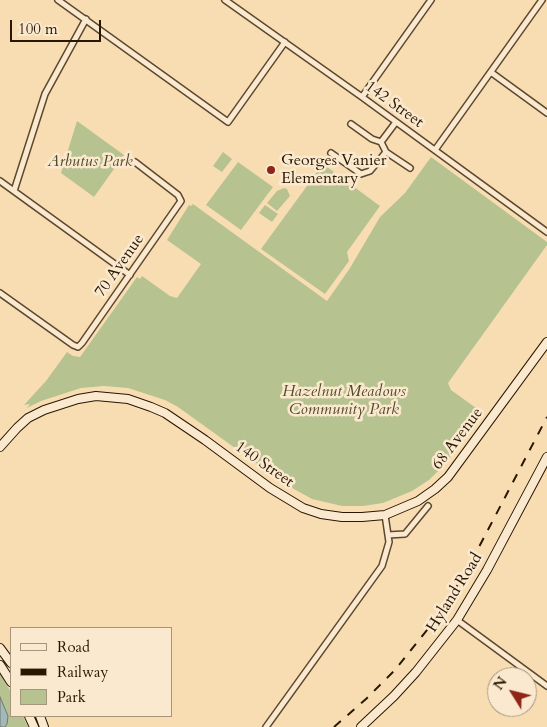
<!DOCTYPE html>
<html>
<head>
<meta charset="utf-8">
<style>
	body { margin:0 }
	#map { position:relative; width:547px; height:727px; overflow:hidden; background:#f8ddb3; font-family:Cardo,serif }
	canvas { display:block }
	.legend { position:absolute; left:10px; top:627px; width:162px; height:90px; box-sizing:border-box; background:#fae9ce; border:1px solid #a6957c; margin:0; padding:6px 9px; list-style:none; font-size:15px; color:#281701 }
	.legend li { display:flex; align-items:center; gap:10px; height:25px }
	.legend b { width:25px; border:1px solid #a6957c }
	.north { position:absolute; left:487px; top:667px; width:50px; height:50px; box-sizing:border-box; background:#fae9ce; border:1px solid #a6957c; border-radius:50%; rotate:306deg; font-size:14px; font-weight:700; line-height:20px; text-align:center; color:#281701 }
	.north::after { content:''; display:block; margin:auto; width:18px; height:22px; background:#8f2418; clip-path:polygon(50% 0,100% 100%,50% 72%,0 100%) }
	.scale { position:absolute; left:10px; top:20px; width:91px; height:22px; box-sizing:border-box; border:2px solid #281701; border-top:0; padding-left:6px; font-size:15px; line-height:18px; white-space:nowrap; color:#281701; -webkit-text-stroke:4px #fae9ce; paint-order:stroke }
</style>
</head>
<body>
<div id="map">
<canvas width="547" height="727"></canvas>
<ul class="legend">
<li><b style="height:6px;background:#fae9ce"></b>Road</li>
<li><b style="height:6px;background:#281701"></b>Railway</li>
<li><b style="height:14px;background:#b7c291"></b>Park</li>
</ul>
<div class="north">N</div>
<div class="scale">100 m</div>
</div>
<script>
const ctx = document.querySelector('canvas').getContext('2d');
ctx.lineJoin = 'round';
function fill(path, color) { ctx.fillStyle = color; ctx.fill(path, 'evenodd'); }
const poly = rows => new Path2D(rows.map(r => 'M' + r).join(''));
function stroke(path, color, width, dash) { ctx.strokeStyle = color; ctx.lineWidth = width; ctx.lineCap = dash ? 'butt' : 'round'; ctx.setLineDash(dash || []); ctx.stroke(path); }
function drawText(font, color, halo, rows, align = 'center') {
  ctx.font = font + ' Cardo,serif'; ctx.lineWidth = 5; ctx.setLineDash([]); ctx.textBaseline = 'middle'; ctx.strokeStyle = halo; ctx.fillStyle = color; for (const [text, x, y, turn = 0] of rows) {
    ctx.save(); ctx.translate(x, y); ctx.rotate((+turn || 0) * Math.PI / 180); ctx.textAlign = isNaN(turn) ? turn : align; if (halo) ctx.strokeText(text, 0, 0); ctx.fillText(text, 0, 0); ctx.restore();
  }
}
fill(poly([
	[77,121,124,155,94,197,61,173],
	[223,152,232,159,222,172,213,166],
	[431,157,547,242,547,245,448,383,451,390,483,413,443,466,429,480,412,491,383,503,363,506,342,506,312,499,285,484,178,407,165,400,128,388,104,386,81,388,41,401,27,408,30,404,24,405,46,381,67,352,73,356,80,357,137,277,140,279,142,276,170,296,177,298,201,264,167,240,189,205,191,206,193,204,327,301,350,268,380,217,405,193],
	[238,162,273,187,241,230,206,205],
	[323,164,380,206,347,252,349,261,325,294,261,249],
	[284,188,287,189,290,196,277,211,267,203,277,191],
	[265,205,278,214,272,222,259,213],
	[0,674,11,692,11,716,23,716,28,727,0,727]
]), '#b7c291');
const water = poly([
	[0,697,8,716,7,724,5,727,0,727,0,697]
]);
fill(water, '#a3b8b9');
stroke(water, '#72786f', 1);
const street = poly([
	[58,0,228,122,285,42],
	[225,0,362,97,547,232],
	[492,73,547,113],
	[362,97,431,0],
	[351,124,372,139,381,142,386,152,410,168],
	[381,142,396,122],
	[435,150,542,0],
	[331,153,361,174,370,171,386,152],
	[0,181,130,275],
	[14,191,45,94,86,19],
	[0,293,73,345,78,347,82,343,181,201,178,195,135,162],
	[388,535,405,534,428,506],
	[457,620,547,686],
	[266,727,382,566,389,542,385,515]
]);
const secondary = poly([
	[0,447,17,428,28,418,44,410,78,399,96,396,128,399,151,407,165,413,205,440,270,488,303,508,321,514,342,517,362,517,385,515,418,501,435,489,448,477,547,342],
	[0,648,11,663],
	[0,665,11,682],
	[29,716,34,727],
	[40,716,44,727],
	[361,727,394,696,416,672,457,620,487,570,547,457]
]);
stroke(street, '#5c482e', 8);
stroke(secondary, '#281701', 10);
stroke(street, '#fae9ce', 5);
stroke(secondary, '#fae9ce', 8);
stroke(poly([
	[334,727,366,699,395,670,439,615,468,568,547,417]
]), '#281701', 2, [9, 9]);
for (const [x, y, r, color] of [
	[271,170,5,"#8f2418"]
]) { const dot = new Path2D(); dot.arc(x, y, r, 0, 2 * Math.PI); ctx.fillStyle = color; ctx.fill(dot); stroke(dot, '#fae9ce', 2); }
drawText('16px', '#281701', '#fae9ce', [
	["142 Street",394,105,36],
	["70 Avenue",120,266,-55],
	["68 Avenue",458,439,-53],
	["140 Street",264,465,35],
	["Hyland Road",455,593,-58]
]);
drawText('16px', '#281701', '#fae9ce', [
	["Georges Vanier",281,161],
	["Elementary",281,179]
], 'left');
drawText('italic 16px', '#534a2c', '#fae9ce', [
	["Arbutus Park",90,162],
	["Hazelnut Meadows",344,392],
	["Community Park",344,410]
]);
</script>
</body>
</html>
